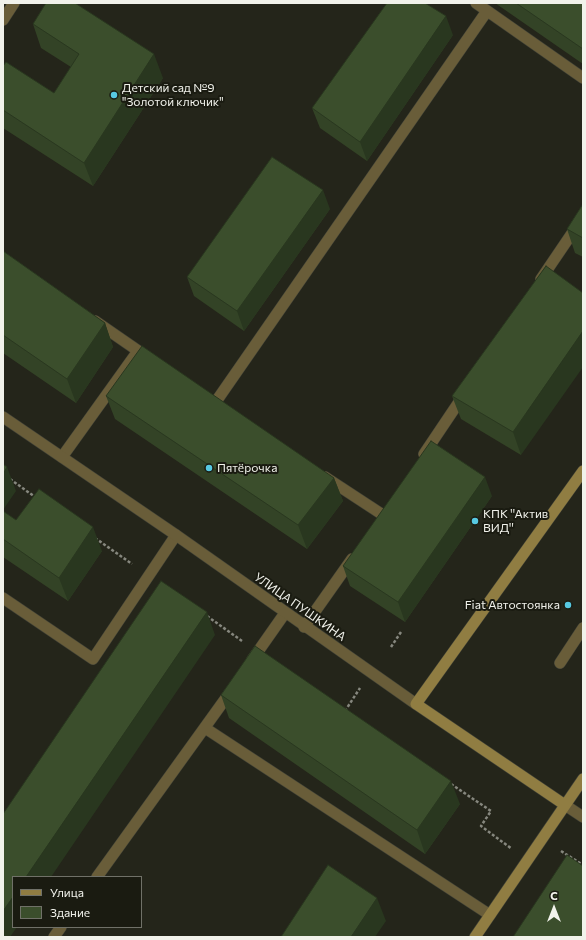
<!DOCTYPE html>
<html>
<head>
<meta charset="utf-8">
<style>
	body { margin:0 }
	#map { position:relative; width:586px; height:940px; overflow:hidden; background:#24251a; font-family:Commissioner,sans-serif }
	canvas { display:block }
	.frame { position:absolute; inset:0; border:4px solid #f1f2eb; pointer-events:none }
	.legend { position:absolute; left:12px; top:876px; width:130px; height:52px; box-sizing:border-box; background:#1a1b11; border:1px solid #707168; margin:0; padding:5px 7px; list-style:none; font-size:12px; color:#f1f2eb }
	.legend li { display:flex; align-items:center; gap:8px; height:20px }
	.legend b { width:20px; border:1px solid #707168 }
	.north { position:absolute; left:534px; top:888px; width:40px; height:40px; -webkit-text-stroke:3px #1a1b11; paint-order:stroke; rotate:0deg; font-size:11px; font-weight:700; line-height:16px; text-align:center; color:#f1f2eb }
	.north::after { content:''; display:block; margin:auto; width:14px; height:18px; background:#f1f2eb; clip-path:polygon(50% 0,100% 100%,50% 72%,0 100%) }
</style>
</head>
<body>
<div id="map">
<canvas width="586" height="940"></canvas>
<div class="frame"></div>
<ul class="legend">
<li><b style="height:5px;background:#907d42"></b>Улица</li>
<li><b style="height:11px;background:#3b4e2c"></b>Здание</li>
</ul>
<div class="north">С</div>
</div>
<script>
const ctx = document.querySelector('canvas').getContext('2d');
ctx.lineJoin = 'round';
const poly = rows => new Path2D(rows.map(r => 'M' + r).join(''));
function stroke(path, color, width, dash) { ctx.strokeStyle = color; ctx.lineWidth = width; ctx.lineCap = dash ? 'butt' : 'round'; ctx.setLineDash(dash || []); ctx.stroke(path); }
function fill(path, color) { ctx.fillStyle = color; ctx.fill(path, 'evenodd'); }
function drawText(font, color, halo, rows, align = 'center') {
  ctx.font = font + ' Commissioner,sans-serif'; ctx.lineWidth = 4; ctx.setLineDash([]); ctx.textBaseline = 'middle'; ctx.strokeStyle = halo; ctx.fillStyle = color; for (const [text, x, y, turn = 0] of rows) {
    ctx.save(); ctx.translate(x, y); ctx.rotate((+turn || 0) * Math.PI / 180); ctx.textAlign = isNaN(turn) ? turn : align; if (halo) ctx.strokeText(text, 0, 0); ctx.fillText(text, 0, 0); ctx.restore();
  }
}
const service = poly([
	[476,3,583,78],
	[3,20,14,3],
	[541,279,583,217],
	[95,321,150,359],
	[215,403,487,11],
	[424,454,465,393],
	[62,457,138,351],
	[325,477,383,515],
	[3,598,93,659,176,535],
	[304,627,352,559],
	[252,660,285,613],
	[560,663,583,628],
	[205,728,490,915],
	[97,877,231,691],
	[54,937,61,927]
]);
const minor = poly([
	[3,417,176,535,416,704]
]);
const tertiary = poly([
	[565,805,583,817]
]);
const secondary = poly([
	[565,805,416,704,583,471],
	[475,937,583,779]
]);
stroke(service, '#414237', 12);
stroke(minor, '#414237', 12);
stroke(tertiary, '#414237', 12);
stroke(secondary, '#414237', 12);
stroke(poly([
	[10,479,35,497],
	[95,538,132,564],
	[207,616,242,641],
	[391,647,401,632],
	[345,711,360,688],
	[451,784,491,811,481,826,512,849],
	[561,851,583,865]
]), '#86877e', 2.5, [3, 2]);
stroke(service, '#695d39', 11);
stroke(minor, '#695d39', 11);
stroke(tertiary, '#695d39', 11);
stroke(secondary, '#907d42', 11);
fill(poly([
	[495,3,583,3,583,64],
	[33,24,163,78,93,186,3,128,3,66,54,93,71,67,41,48],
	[453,35,367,161,320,128,312,108],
	[583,204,583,257,575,253,567,229],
	[330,209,244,331,194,296,187,277],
	[3,251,105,323,113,347,76,403,3,353],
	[546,266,521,455,461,419,452,396],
	[106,396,334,478,343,501,307,549,115,419],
	[492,496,405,622,350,586,343,566],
	[3,511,16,520,102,551,68,601,3,557],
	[221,695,460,804,425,854,229,718]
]), '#334326');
fill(poly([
	[446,16,453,35,367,161,360,142],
	[154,54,163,78,93,186,84,163],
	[323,190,330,209,244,331,237,311],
	[105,323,113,347,76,403,67,379],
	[583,331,583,367,521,455,513,432],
	[7,467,16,491,3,510,3,474],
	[485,477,492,496,405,622,398,602],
	[334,478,343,501,307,549,298,525],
	[93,527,102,551,68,601,59,578],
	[207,612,215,635,51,877,26,877],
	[451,781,460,804,425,854,417,830],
	[13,897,13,927,17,927,10,937,3,937,3,911],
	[377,898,386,921,375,937,351,937]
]), '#29371f');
const building = poly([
	[46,3,75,3,154,54,84,163,3,110,3,66,6,62,54,93,79,54,33,24,46,3],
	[387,3,425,3,446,16,360,142,312,108,387,3],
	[516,3,583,3,583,49,516,3],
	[272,157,323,190,237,311,187,277,272,157],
	[583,204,583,238,567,229,583,204],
	[3,251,105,323,67,379,3,335,3,251],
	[546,266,583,293,583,331,513,432,452,396,546,266],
	[142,346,334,478,298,525,106,396,142,346],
	[431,441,485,477,398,602,343,566,431,441],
	[3,464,7,467,3,474,3,464],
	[39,489,93,527,59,578,3,539,3,511,16,520,39,489],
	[161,581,207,612,26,877,13,877,13,897,3,911,3,814,161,581],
	[255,646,451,781,417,830,221,695,255,646],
	[567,855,583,866,583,937,513,937,567,855],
	[328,865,377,898,351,937,281,937,328,865]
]);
fill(building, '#3b4e2c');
stroke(building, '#29371f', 1);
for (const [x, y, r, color] of [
	[114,95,4,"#57c9e2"],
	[209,468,4,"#57c9e2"],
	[475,521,4,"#57c9e2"],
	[568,605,4,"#57c9e2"]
]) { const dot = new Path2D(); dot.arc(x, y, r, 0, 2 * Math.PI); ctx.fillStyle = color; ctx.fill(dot); stroke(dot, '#1a1b11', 1.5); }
drawText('12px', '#f1f2eb', '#1a1b11', [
	["Детский сад №9",122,88],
	["\"Золотой ключик\"",122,102],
	["Пятёрочка",217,468],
	["КПК ''Актив",483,514],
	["ВИД''",483,528],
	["Fiat Автостоянка",560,605,"right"]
], 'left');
drawText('12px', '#f1f2eb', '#1a1b11', [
	["УЛИЦА ПУШКИНА",300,607,35]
]);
</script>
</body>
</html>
